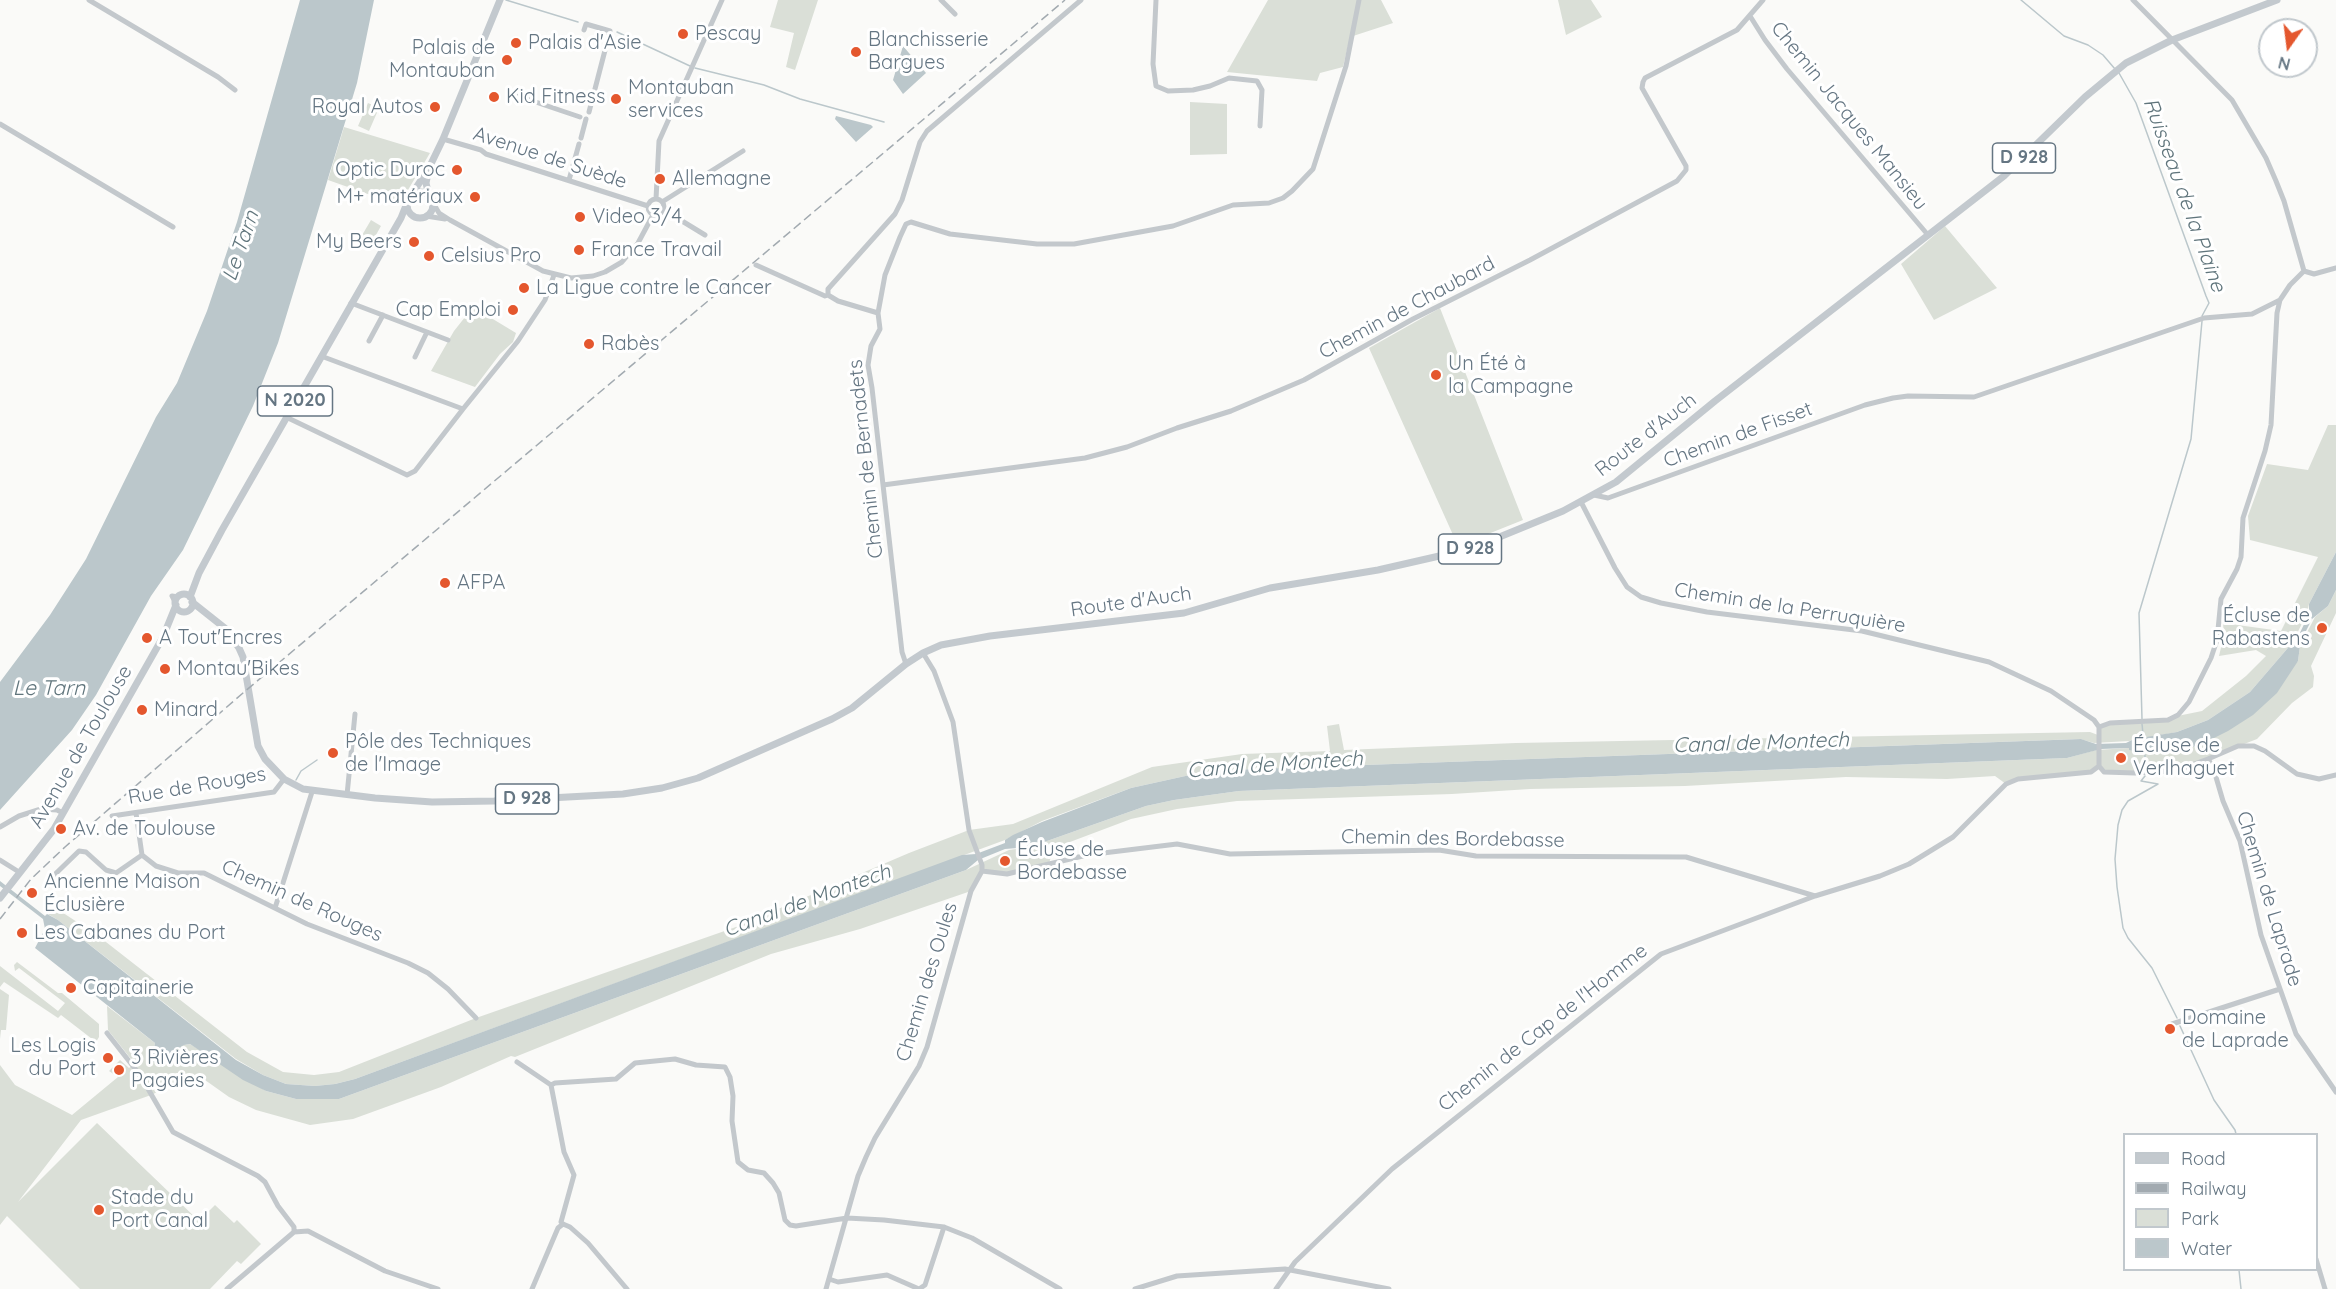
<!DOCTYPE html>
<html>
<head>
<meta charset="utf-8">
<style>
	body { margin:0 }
	#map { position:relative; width:2336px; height:1289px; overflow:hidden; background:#fafaf8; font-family:Quicksand,sans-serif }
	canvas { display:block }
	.legend { position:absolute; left:2123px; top:1133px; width:195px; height:138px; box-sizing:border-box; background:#fff; border:2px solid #c1c8cd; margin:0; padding:8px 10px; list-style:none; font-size:18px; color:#657683 }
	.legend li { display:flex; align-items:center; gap:12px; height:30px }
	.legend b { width:30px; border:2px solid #c1c8cd }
	.north { position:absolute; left:2258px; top:18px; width:60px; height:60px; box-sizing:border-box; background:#fff; border:2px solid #c1c8cd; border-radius:50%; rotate:194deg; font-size:16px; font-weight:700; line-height:24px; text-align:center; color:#657683 }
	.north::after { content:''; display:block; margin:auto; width:21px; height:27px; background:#e4572e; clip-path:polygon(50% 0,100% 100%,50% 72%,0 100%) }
</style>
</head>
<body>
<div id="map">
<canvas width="2336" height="1289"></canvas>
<ul class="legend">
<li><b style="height:8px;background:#c3c9ce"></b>Road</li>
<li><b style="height:8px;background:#a2aab0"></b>Railway</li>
<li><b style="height:16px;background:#dadfd7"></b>Park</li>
<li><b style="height:16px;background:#bbc7cb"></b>Water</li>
</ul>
<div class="north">N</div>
</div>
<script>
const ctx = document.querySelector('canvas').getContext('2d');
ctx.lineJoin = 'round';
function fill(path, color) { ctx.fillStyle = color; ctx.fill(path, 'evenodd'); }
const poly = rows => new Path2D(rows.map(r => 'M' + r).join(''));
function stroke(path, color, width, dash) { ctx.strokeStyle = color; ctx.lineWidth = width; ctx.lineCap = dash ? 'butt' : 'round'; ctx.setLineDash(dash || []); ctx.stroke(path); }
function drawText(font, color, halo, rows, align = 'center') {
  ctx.font = font + ' Quicksand,sans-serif'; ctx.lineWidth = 6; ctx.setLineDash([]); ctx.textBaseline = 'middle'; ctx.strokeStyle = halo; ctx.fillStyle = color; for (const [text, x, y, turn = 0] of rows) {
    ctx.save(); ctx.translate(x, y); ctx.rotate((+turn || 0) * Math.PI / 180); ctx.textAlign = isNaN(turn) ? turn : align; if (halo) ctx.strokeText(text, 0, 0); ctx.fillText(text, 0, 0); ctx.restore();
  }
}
fill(poly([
	[778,0,818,0,795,70,786,67,794,33,770,27],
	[1268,0,1381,0,1393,23,1350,37,1343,67,1320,73,1317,81,1227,72],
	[1558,0,1591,0,1602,17,1566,35],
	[1190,102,1227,104,1227,154,1190,155],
	[368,103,379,108,369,131,358,126],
	[344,127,430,153,399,205,328,180],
	[371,220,381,226,368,249,358,242],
	[1945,226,1997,288,1934,320,1901,264],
	[473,307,516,333,513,342,500,354,475,387,431,371,454,331],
	[1440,308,1523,520,1458,546,1369,348],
	[2328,425,2336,425,2336,552,2309,604,2307,613,2293,642,2250,692,2208,720,2177,732,2129,741,2094,743,2080,739,1228,770,1199,773,1131,788,1042,821,1005,840,355,1079,335,1084,315,1086,286,1084,263,1075,236,1059,58,920,46,913,51,905,97,935,247,1052,283,1072,314,1075,339,1072,476,1018,736,927,909,853,969,830,1013,824,1152,767,1242,754,1330,751,1327,726,1339,724,1344,750,1516,743,2090,732,2098,735,2099,727,2110,723,2143,723,2202,711,2246,676,2266,656,2256,650,2219,656,2224,635,2223,623,2281,631,2318,557,2250,540,2248,516,2267,464,2308,470],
	[2336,590,2336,613,2311,666,2314,676,2313,687,2292,703,2257,739,2175,771,2104,772,2099,766,2091,772,2018,779,2006,784,1995,776,1947,779,1846,777,1685,786,1530,789,1452,794,1237,801,1177,809,1131,819,1054,848,1049,863,1007,874,982,871,971,891,860,929,771,954,515,1057,511,1056,441,1087,353,1119,310,1125,256,1110,229,1097,205,1080,192,1076,151,1095,81,1120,18,1202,97,1123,199,1221,215,1205,234,1223,237,1220,261,1244,241,1264,237,1261,210,1289,80,1289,7,1216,0,1225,0,1065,15,1085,72,1115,118,1077,109,1071,120,1060,129,1068,133,1065,142,1076,131,1059,108,1030,107,1006,155,1043,152,1060,184,1045,190,1044,266,1091,296,1099,339,1099,966,870,1009,850,1030,847,1146,806,1174,800,1239,791,2067,758,2096,750,2129,748,2145,753,2167,752,2198,746,2298,661,2300,646,2315,617,2328,606],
	[17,962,58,993,62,993,99,1024,99,1037,96,1042,61,1015,58,1018,4,982,0,987,0,966,58,1011,65,1003,19,968,15,971,14,965],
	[0,989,9,995,6,1030,1,1030,0,1039]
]), '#dadfd7');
fill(poly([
	[300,0,374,0,357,83,278,343,253,406,183,550,151,596,96,695,72,730,0,810,0,682,50,615,86,559,156,417,177,383,207,311,237,222],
	[903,46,926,73,903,94,893,80],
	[836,116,871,125,873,127,856,142,835,119],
	[2336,552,2336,590,2328,606,2312,619,2299,645,2300,646,2298,661,2277,693,2253,715,2228,731,2198,746,2167,752,2145,753,2129,750,2129,748,2101,749,2067,758,1239,791,1174,800,1146,806,1030,847,1005,849,978,860,966,870,339,1099,296,1099,266,1091,243,1080,190,1044,184,1045,155,1063,152,1060,155,1043,35,948,45,929,43,919,0,886,0,881,45,916,47,914,58,920,236,1060,263,1075,286,1084,315,1086,335,1084,355,1079,962,855,976,854,1005,843,1005,840,1013,835,1042,822,1131,788,1199,773,1228,770,2081,739,2096,744,2126,743,2134,739,2177,732,2208,720,2250,692,2293,642,2295,643,2309,614,2309,604]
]), '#bbc7cb');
stroke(poly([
	[506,0,578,22],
	[2021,0,2064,36,2088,45,2103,55,2115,69],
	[617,32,690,66],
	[695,68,764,85,800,99,884,122],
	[2119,73,2136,103,2206,296,2209,303,2202,316],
	[2142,719,2139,613,2191,439,2202,321],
	[2142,724,2143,734],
	[2145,755,2145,768],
	[2145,776,2141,781,2158,784,2128,801,2122,810,2118,825,2115,859,2117,887,2123,928,2128,938,2152,968,2177,1018],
	[296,780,301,771,317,760],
	[2180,1026,2214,1100,2235,1130,2236,1134],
	[2239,1270,2241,1289]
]), '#bbc7cb', 1.5);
stroke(poly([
	[89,0,218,77,235,90],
	[941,0,955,14],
	[1156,0,1153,64,1156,86,1168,91,1193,90,1210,86,1229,78,1257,81,1262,90,1260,126],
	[2133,0,2232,100,2266,158,2276,181,2284,201,2304,271,2290,285,2280,300,2277,313,2271,425,2265,451,2243,518,2241,557,2237,569,2221,599,2217,640,2211,658,2189,702,2178,715,2168,720,2110,723,2099,727,2099,766,2104,772,2135,773,2175,771,2208,759,2213,767,2223,801,2240,841,2261,935,2296,1034,2336,1092],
	[1750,16,1765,40,1787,69,1928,235],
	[584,30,586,24,610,31,589,112],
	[512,94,580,117],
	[0,124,173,227],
	[581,138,586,119],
	[443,139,481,150,486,154,648,206],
	[569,180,579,144],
	'648 207a8 8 0 1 1 16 0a8 8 0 1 1-16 0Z',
	[656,199,659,141,722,0],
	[432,201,439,213,450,220,543,271,571,278,593,276,605,272,622,262,638,243,653,215],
	[662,202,743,151],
	[664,210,705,235],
	[426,216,445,219],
	[756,265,825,296,828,295,838,301,878,313,880,329,871,346,868,365,872,388,902,652,906,664],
	[2304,271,2314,274,2336,268],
	[828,295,828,289,895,214,902,200,920,142,927,131,1081,0],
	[351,303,448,340],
	[878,313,885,275,900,237,906,224,911,222,950,234,1037,244,1074,244,1173,226,1233,205,1269,203,1283,198,1292,191,1313,169,1346,66,1359,0],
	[369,341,383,315],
	[321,356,463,409,518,341,545,300,554,275],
	[415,357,427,332],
	[286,417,407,475,415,471,463,409],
	[883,485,1085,458,1127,447,1177,428,1231,411,1304,380,1413,319,1530,260,1677,181,1686,170,1686,166,1642,88,1643,82,1645,78,1737,30,1763,0],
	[1594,495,1608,498,1865,405,1893,398,1908,396,1974,397,2204,318,2252,314,2280,300],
	[1581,502,1615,568,1627,587,1641,597,1661,603,1707,612,1862,631,1989,662,2051,691,2094,720,2099,727],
	[175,602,172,596,178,597],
	[2208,759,2238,746,2254,746,2265,751,2297,774,2319,779,2336,775],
	[347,795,355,714],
	[136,813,142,855,156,866,178,873,204,873,307,924,408,963,428,973,448,989,476,1018],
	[112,816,274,792,284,779],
	[0,827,19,816,41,809,57,810,63,813],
	[0,860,19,872],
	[982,871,1007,874,1087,855,1177,844,1230,854,1439,850,1476,856,1686,857,1815,896],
	[47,886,47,882,79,851,86,852,106,870,116,873,142,855],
	[275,908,312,792],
	[2172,1024,2280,989],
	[107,1033,140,1075,173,1132,258,1176,265,1182,278,1206,294,1227,294,1232,308,1231,385,1271,438,1289],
	[517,1062,551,1085,564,1152,574,1175,561,1222,563,1224,558,1228,532,1289],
	[551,1085,555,1083,616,1079,635,1063,675,1059,696,1065,725,1067,730,1077,733,1096,732,1121,738,1162,748,1170,764,1173,773,1183,779,1193,785,1220,790,1225,796,1226,847,1218,884,1220,944,1227,972,1238,1060,1289],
	[563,1224,570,1227,588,1243,627,1289],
	[2316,1259,2325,1289],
	[829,1279,838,1282,887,1275,919,1289],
	[227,1289,294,1232],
	[826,1289,858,1176,866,1157,875,1138,919,1066,927,1047,971,891,982,871,982,865,969,830,953,722,934,671,923,653],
	[919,1289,925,1285,944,1227],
	[1135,1289,1177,1276,1285,1269,1389,1289],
	[1276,1289,1295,1262,1392,1169,1661,954,1815,896,1880,876,1909,864,1953,837,2006,784,2018,779,2091,772,2099,766]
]), '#c3c8cc', 5);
stroke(poly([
	[428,173,426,183,429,196],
	'407 205a13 13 0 1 1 26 0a13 13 0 1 1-26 0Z',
	[412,194,429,168,443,139,500,0],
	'175 603a9 9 0 1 1 18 0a9 9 0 1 1-18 0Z',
	[190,597,199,573,222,530,401,218,407,203],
	[192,602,226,629,239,648,243,657,258,746,265,759,284,779,303,789,375,798,432,802,494,801,623,794,662,788,698,778,832,719,852,708,906,664,923,653,941,645,990,636,1184,613,1270,588,1378,570,1470,549,1563,511,1616,482,1715,401,2004,176,2085,97,2126,63,2172,40,2277,0],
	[0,898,54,829,163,637,176,605]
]), '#c3c9ce', 7);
stroke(poly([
	[0,919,31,879,65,847,243,693,1065,0]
]), '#a2aab0', 1.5, [9, 4.5]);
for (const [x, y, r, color] of [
	[683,34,6,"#e4572e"],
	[516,43,6,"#e4572e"],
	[856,52,6,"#e4572e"],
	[507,60,6,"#e4572e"],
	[494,97,6,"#e4572e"],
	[616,99,6,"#e4572e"],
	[435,107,6,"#e4572e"],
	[457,170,6,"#e4572e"],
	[660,179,6,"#e4572e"],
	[475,197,6,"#e4572e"],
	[580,217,6,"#e4572e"],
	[414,242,6,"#e4572e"],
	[579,250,6,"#e4572e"],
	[429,256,6,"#e4572e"],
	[524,288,6,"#e4572e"],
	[513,310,6,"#e4572e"],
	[589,344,6,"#e4572e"],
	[1436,375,6,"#e4572e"],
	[445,583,6,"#e4572e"],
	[2322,628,6,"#e4572e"],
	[147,638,6,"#e4572e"],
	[165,669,6,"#e4572e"],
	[142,710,6,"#e4572e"],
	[333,753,6,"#e4572e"],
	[2121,758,6,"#e4572e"],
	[61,829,6,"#e4572e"],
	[1005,861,6,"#e4572e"],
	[32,893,6,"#e4572e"],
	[22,933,6,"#e4572e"],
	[71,988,6,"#e4572e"],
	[2170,1029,6,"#e4572e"],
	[108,1058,6,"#e4572e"],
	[119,1070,6,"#e4572e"],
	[99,1210,6,"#e4572e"]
]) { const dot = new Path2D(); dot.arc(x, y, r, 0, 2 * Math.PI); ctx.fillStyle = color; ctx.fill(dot); stroke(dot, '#fff', 2); }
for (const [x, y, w] of [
	[2024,158,63],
	[295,401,75],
	[1470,549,63],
	[527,799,63]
]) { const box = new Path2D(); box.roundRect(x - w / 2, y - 15, w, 30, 4.5); ctx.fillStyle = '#fff'; ctx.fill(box); stroke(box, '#657683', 1.5); }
drawText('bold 18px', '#657683', null, [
	["D 928",2024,158],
	["N 2020",295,401],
	["D 928",1470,549],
	["D 928",527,799]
]);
drawText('20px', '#657683', '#fff', [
	["Pescay",695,34],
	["Blanchisserie",868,40],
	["Bargues",868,63],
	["Palais d'Asie",528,43],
	["Palais de",495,48,"right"],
	["Montauban",495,71,"right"],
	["Montauban",628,88],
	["services",628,111],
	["Kid Fitness",506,97],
	["Royal Autos",423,107,"right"],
	["Optic Duroc",445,170,"right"],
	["Allemagne",672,179],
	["M+ matériaux",463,197,"right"],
	["Video 3/4",592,217],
	["My Beers",402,242,"right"],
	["France Travail",591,250],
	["Celsius Pro",441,256],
	["La Ligue contre le Cancer",536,288],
	["Cap Emploi",501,310,"right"],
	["Rabès",601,344],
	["Un Été à",1448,364],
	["la Campagne",1448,387],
	["AFPA",457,583],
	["Écluse de",2310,616,"right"],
	["Rabastens",2310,639,"right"],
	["A Tout'Encres",159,638],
	["Montau'Bikes",177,669],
	["Minard",154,710],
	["Pôle des Techniques",345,742],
	["de l'Image",345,765],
	["Écluse de",2133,746],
	["Verlhaguet",2133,769],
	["Av. de Toulouse",73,829],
	["Écluse de",1017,850],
	["Bordebasse",1017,873],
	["Ancienne Maison",44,882],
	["Éclusière",44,905],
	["Les Cabanes du Port",34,933],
	["Capitainerie",83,988],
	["Domaine",2182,1018],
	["de Laprade",2182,1041],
	["Les Logis",96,1046,"right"],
	["du Port",96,1069,"right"],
	["3 Rivières",131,1058],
	["Pagaies",131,1081],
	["Stade du",111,1198],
	["Port Canal",111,1221]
], 'left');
drawText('20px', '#657683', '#fff', [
	["Chemin Jacques Mansieu",1849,116,51],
	["Avenue de Suède",550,158,18],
	["Chemin de Chaubard",1407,308,-28],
	["Route d'Auch",1646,435,-38],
	["Chemin de Fisset",1738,435,-20],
	["Chemin de Bernadets",866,459,-96],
	["Route d'Auch",1131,602,-8],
	["Chemin de la Perruquière",1790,608,9],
	["Avenue de Toulouse",81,747,-60],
	["Rue de Rouges",197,786,-10],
	["Chemin des Bordebasse",1453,839,1],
	["Chemin de Laprade",2269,899,73],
	["Chemin de Rouges",302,901,24],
	["Chemin des Oules",927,982,-73],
	["Chemin de Cap de l'Homme",1543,1028,-38]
]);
drawText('italic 21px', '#60757c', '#fff', [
	["Ruisseau de la Plaine",2184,195,70],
	["Le Tarn",241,246,-71],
	["Le Tarn",49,689],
	["Canal de Montech",1761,743,-2],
	["Canal de Montech",1275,765,-4],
	["Canal de Montech",807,901,-20]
]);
</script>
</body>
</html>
